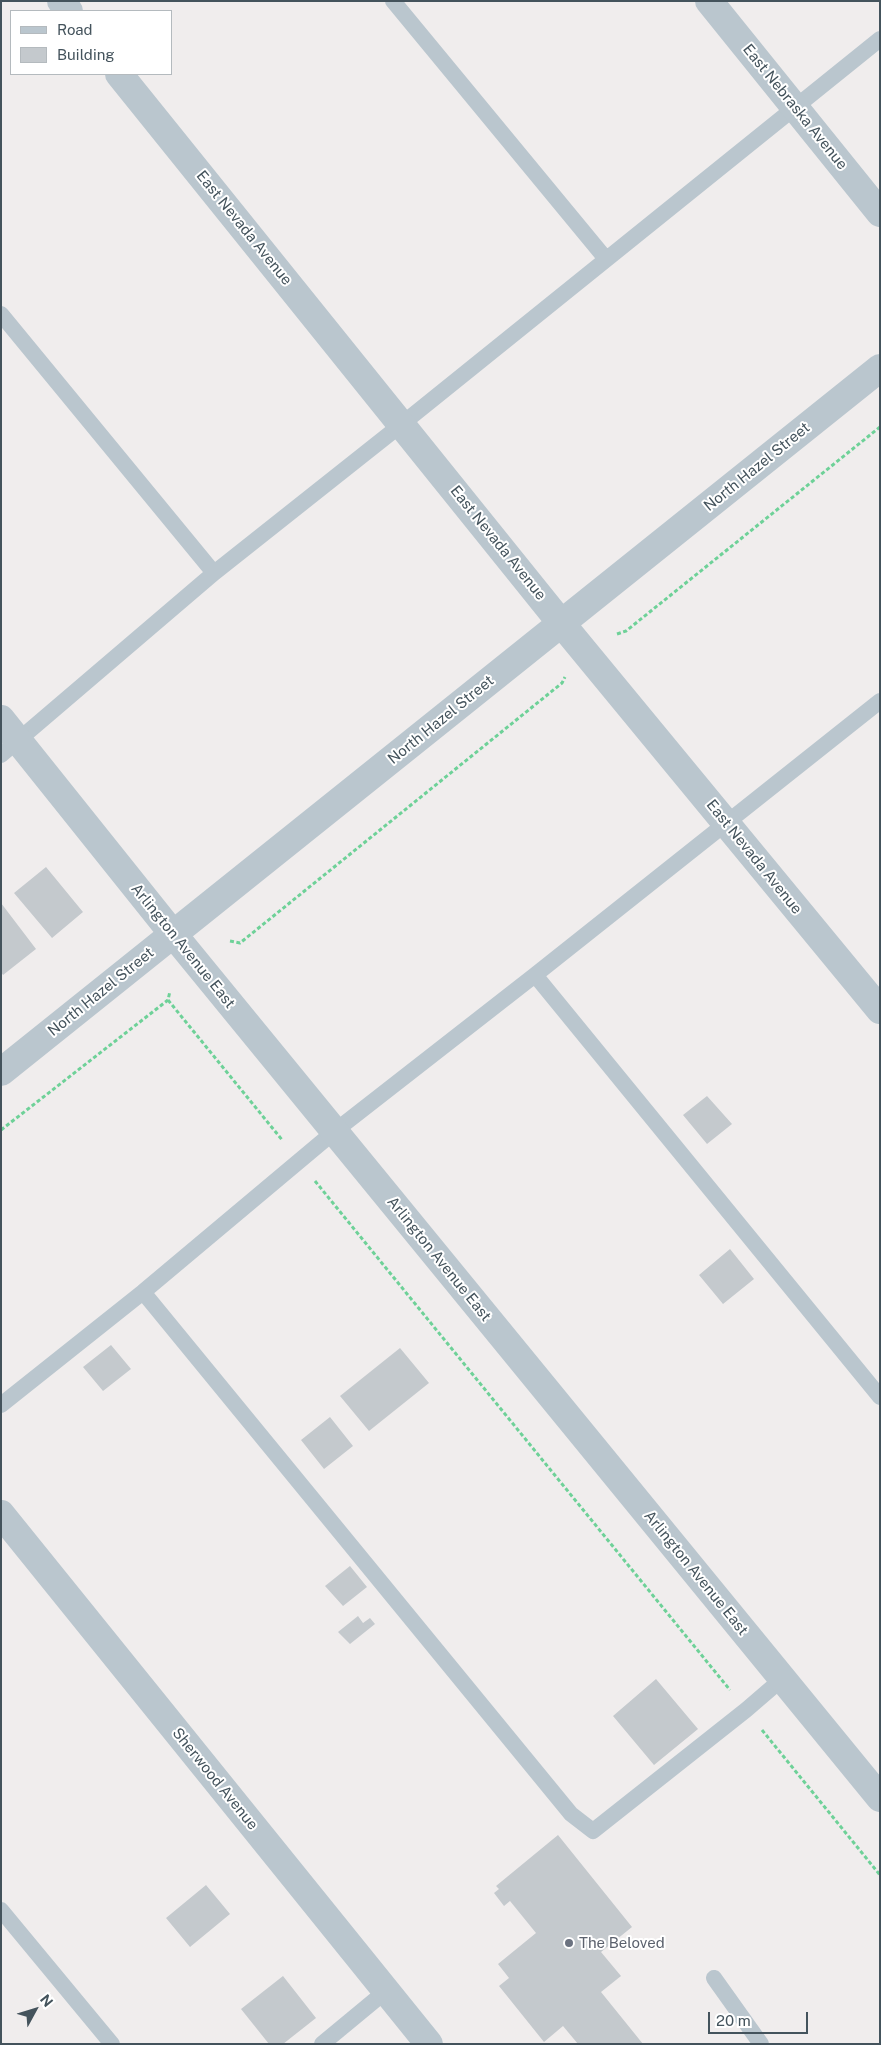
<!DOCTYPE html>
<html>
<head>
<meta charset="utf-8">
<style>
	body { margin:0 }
	#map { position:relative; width:881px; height:2045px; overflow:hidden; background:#f0eded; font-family:"Public Sans",sans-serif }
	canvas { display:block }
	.frame { position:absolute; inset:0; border:2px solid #44535c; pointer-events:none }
	.legend { position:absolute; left:10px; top:10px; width:162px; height:65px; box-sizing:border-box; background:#fff; border:1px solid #b4babe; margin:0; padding:6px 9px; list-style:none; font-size:15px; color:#44535c }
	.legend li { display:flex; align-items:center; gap:10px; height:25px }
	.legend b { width:25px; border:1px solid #b4babe }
	.north { position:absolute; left:10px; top:1985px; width:50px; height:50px; -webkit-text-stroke:4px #fff; paint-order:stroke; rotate:51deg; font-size:14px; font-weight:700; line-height:20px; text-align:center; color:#44535c }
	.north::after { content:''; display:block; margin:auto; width:18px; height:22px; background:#44535c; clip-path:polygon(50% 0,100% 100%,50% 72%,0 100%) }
	.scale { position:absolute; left:708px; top:2012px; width:100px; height:22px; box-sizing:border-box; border:2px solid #44535c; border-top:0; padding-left:6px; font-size:15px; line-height:18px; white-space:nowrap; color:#44535c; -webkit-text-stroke:4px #fff; paint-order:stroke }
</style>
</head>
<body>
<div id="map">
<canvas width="881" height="2045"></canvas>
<div class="frame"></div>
<ul class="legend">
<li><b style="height:6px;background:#bac6ce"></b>Road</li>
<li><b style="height:14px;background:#c4c9cd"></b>Building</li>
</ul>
<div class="north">N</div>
<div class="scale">20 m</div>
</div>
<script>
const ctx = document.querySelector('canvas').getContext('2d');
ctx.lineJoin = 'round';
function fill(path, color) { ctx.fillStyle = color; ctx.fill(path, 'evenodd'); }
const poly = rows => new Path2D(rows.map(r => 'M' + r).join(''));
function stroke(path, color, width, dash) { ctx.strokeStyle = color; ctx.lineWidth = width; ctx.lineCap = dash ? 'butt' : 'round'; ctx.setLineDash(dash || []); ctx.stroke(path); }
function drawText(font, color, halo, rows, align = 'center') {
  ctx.font = font + ' "Public Sans",sans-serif'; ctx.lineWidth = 4; ctx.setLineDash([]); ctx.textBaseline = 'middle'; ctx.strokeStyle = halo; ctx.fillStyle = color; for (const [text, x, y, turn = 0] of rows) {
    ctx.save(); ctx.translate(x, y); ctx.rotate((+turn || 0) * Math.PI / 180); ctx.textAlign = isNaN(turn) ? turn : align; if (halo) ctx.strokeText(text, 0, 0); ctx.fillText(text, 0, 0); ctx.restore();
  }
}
fill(poly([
	[46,867,83,912,52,938,14,893],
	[1,903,36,949,3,975,1,972],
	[707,1096,732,1124,707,1144,683,1115],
	[730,1249,754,1279,723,1304,699,1275],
	[111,1345,131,1369,103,1391,83,1367],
	[400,1348,429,1383,369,1431,340,1396],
	[330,1417,353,1446,324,1469,301,1440],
	[350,1566,367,1587,343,1606,325,1586],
	[358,1616,363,1623,370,1618,375,1624,350,1644,338,1632],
	[656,1679,698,1729,654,1765,613,1716],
	[558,1835,632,1927,601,1952,621,1976,601,1992,643,2044,578,2044,563,2026,544,2042,499,1986,509,1978,498,1964,536,1933,510,1901,504,1906,494,1893,499,1889,496,1886],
	[206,1885,230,1914,190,1947,166,1918],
	[283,1976,316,2018,283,2044,269,2044,241,2009]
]), '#c4c9cd');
stroke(poly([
	[617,634,626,631,880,427],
	[230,941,240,943,562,683,565,677],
	[168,1000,283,1141],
	[1,1130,168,1000,170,991],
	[315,1181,730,1690],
	[762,1730,880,1875]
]), '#6ed198', 3, [4, 2.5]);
stroke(poly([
	[393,1,606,259],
	[1,314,214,573],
	[1,755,214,573,402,424,880,39],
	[535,975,880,1397],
	[143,1292,571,1814,593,1831,746,1710,782,1679],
	[1,1405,143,1292,335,1131,535,975,880,701],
	[1,1910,112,2044],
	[714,1978,761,2044],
	[322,2044,386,1991]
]), '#bac6ce', 16);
stroke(poly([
	[61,1,69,11],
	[709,1,880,213],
	[119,74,561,623,880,1010],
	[1,719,173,934,880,1798],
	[1,1072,880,368],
	[1,1514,429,2044]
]), '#bac6ce', 28);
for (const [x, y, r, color] of [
	[569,1943,5,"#6b7280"]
]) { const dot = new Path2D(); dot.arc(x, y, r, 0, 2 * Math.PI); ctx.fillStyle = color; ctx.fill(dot); stroke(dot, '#fff', 2); }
drawText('15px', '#44535c', '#fff', [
	["East Nebraska Avenue",795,107,51],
	["East Nevada Avenue",244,228,51],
	["North Hazel Street",757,467,-39],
	["East Nevada Avenue",498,543,51],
	["North Hazel Street",441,720,-39],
	["East Nevada Avenue",754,857,51],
	["Arlington Avenue East",183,946,51],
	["North Hazel Street",101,992,-39],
	["Arlington Avenue East",439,1259,51],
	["Arlington Avenue East",696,1573,51],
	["Sherwood Avenue",215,1779,51]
]);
drawText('15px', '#5b616d', '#fff', [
	["The Beloved",579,1943]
], 'left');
</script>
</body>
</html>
